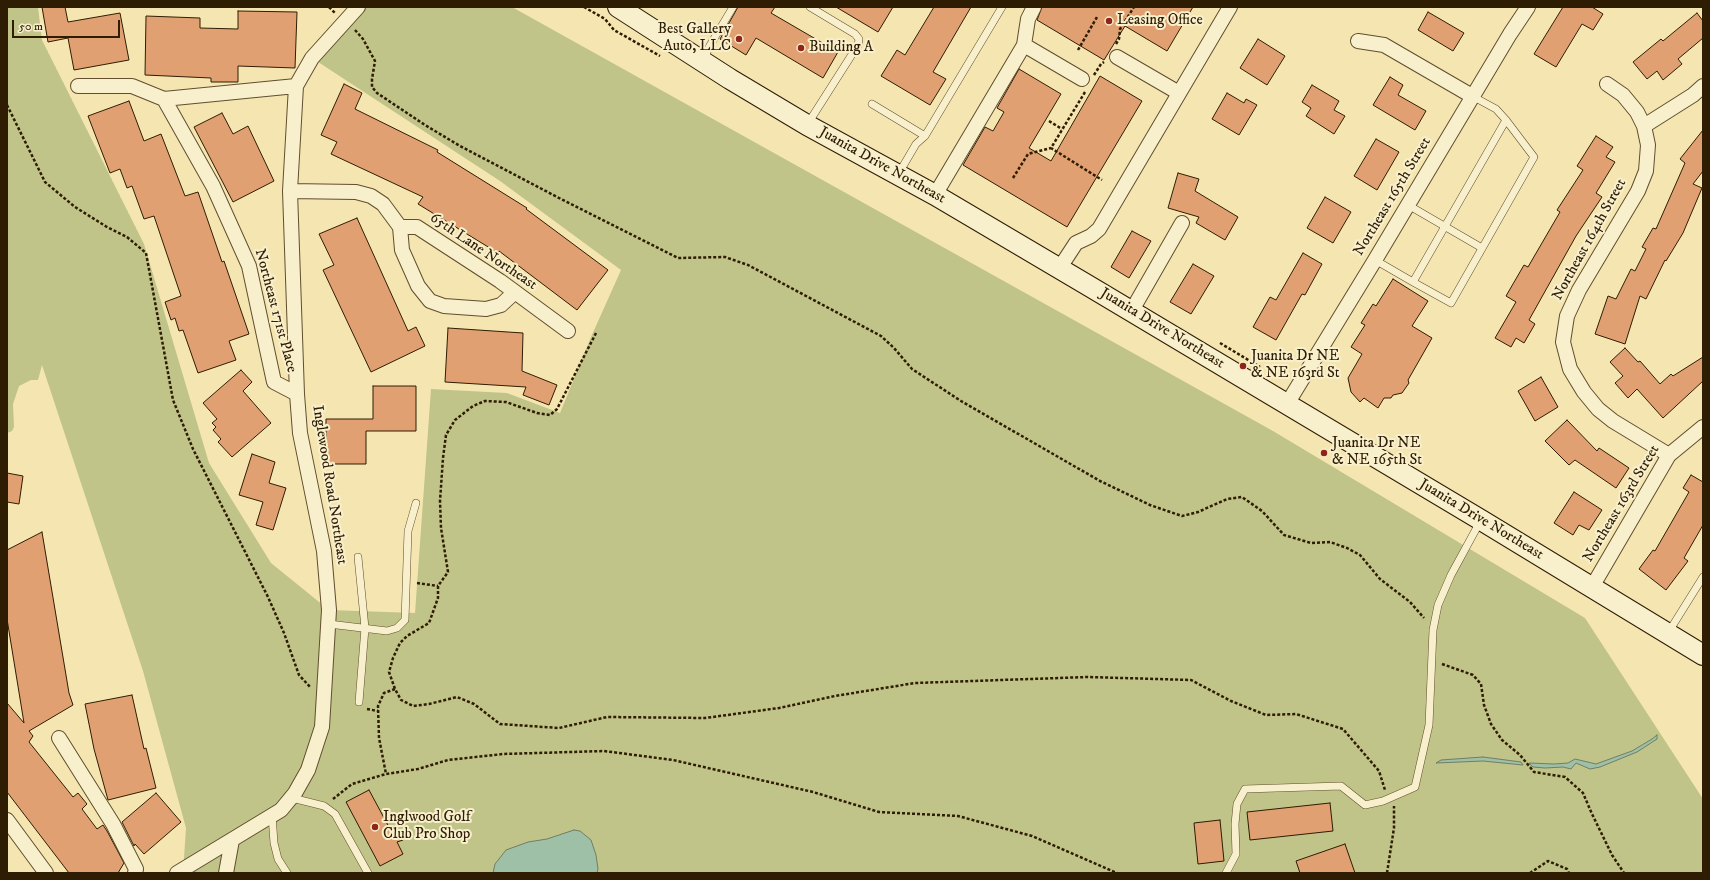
<!DOCTYPE html>
<html>
<head>
<meta charset="utf-8">
<style>
	body { margin:0 }
	#map { position:relative; width:1710px; height:880px; overflow:hidden; background:#f5e6b1; font-family:"IM FELL DW Pica",serif }
	canvas { display:block }
	.frame { position:absolute; inset:0; border:8px solid #2e1c03; pointer-events:none }
	.scale { position:absolute; left:12px; top:20px; width:108px; height:18px; box-sizing:border-box; border:2px solid #2e1c03; border-top:0; padding-left:5px; font-size:12px; line-height:14px; white-space:nowrap; color:#2e1c03; -webkit-text-stroke:3px #f8efcc; paint-order:stroke }
</style>
</head>
<body>
<div id="map">
<canvas width="1710" height="880"></canvas>
<div class="frame"></div>
<div class="scale">50 m</div>
</div>
<script>
const ctx = document.querySelector('canvas').getContext('2d');
ctx.lineJoin = 'round';
function fill(path, color) { ctx.fillStyle = color; ctx.fill(path, 'evenodd'); }
const poly = rows => new Path2D(rows.map(r => 'M' + r).join(''));
function stroke(path, color, width, dash) { ctx.strokeStyle = color; ctx.lineWidth = width; ctx.lineCap = dash ? 'butt' : 'round'; ctx.setLineDash(dash || []); ctx.stroke(path); }
function drawText(font, color, halo, rows, align = 'center') {
  ctx.font = font + ' "IM FELL DW Pica",serif'; ctx.lineWidth = 4; ctx.setLineDash([]); ctx.textBaseline = 'middle'; ctx.strokeStyle = halo; ctx.fillStyle = color; for (const [text, x, y, turn = 0] of rows) {
    ctx.save(); ctx.translate(x, y); ctx.rotate((+turn || 0) * Math.PI / 180); ctx.textAlign = isNaN(turn) ? turn : align; if (halo) ctx.strokeText(text, 0, 0); ctx.fillText(text, 0, 0); ctx.restore();
  }
}
fill(poly([
	[7,7,38,7,42,40,144,244,209,463,271,563,329,610,415,613,431,389,507,393,560,413,591,337,621,270,500,181,312,58,358,7,512,7,1273,431,1585,618,1703,799,1703,873,183,873,186,828,143,671,42,365,38,380,31,380,19,386,13,404,14,427,12,431,7,433]
]), '#c0c488');
const water = poly([
	[1657,735,1657,739,1637,752,1600,767,1590,769,1576,763,1571,769,1563,767,1545,768,1533,767,1529,763,1554,764,1568,763,1575,759,1596,764,1632,751,1652,739,1657,735],
	[1483,757,1521,762,1523,765,1483,761,1436,763,1441,760,1483,757],
	[574,830,580,831,591,840,596,855,598,869,597,873,493,873,495,864,506,850,528,842,547,839,574,830]
]);
fill(water, '#9dc0a7');
stroke(water, '#717e65', 1);
const building = poly([
	[42,7,65,7,68,22,120,13,129,60,74,70,68,38,48,42,42,7],
	[738,7,775,7,771,13,838,52,823,78,756,38,746,55,720,39,738,7],
	[836,7,893,7,878,32,836,7],
	[934,7,971,7,933,72,946,79,930,105,881,76,897,50,905,55,934,7],
	[1042,7,1193,7,1167,51,1125,26,1104,60,1037,20,1042,7],
	[1563,7,1592,7,1603,14,1593,30,1582,24,1556,67,1534,54,1563,7],
	[238,11,297,12,295,68,238,66,238,82,211,82,211,78,145,75,146,16,200,18,200,28,238,29,238,11],
	[1428,12,1464,33,1453,51,1418,30,1428,12],
	[1697,13,1703,21,1703,38,1678,59,1682,64,1663,80,1657,71,1647,79,1633,62,1661,39,1663,41,1697,13],
	[1258,39,1285,56,1267,85,1240,68,1258,39],
	[1019,69,1061,94,1029,148,1051,161,1100,76,1142,101,1067,227,963,165,985,127,993,131,1004,112,997,108,1019,69],
	[1390,77,1403,85,1398,95,1426,111,1415,130,1373,105,1390,77],
	[344,84,362,93,355,109,438,150,437,152,527,208,526,209,608,270,577,310,499,251,498,253,418,204,423,197,331,154,337,142,321,135,344,84],
	[1312,85,1339,101,1334,110,1345,116,1334,134,1306,116,1311,108,1302,102,1312,85],
	[1227,93,1244,103,1246,99,1257,105,1239,135,1212,119,1227,93],
	[129,101,144,141,161,134,185,196,198,192,222,262,224,261,249,334,229,341,236,360,198,373,183,330,179,331,175,318,171,320,165,302,181,296,154,216,144,219,132,186,127,188,120,169,110,173,88,116,129,101],
	[222,113,233,134,248,126,274,181,233,202,194,127,222,113],
	[1703,130,1703,171,1693,184,1702,188,1683,233,1666,261,1665,260,1646,299,1640,296,1625,344,1595,334,1608,296,1616,299,1631,269,1635,271,1646,249,1642,247,1653,228,1656,229,1685,163,1680,159,1703,130],
	[1596,136,1613,147,1606,157,1615,162,1596,193,1602,197,1576,236,1529,320,1535,324,1524,343,1516,338,1511,347,1495,338,1516,302,1506,296,1524,265,1528,267,1560,212,1557,210,1583,170,1577,166,1596,136],
	[1376,139,1399,152,1377,190,1354,176,1376,139],
	[1178,173,1199,179,1195,191,1238,217,1225,240,1196,223,1199,217,1168,208,1178,173],
	[1325,197,1351,212,1333,243,1307,228,1325,197],
	[357,218,408,331,416,327,425,346,371,372,323,270,334,265,319,234,357,218],
	[1132,231,1151,241,1129,278,1111,267,1132,231],
	[1303,253,1322,264,1305,295,1302,294,1276,340,1253,327,1270,297,1276,300,1303,253],
	[1193,264,1214,276,1191,314,1170,302,1193,264],
	[1393,279,1428,301,1412,326,1432,338,1408,380,1409,383,1402,393,1393,395,1391,398,1384,398,1378,408,1364,398,1360,402,1351,392,1348,378,1362,354,1351,347,1365,325,1361,323,1373,304,1376,306,1393,279],
	[448,328,523,333,522,371,557,385,549,405,523,395,526,387,445,382,448,328],
	[1625,348,1638,362,1640,361,1660,384,1671,374,1673,376,1703,357,1703,381,1663,418,1637,389,1628,398,1615,383,1623,376,1610,362,1625,348],
	[241,370,252,382,243,391,271,423,232,457,218,442,221,439,213,430,216,427,212,423,217,419,203,403,241,370],
	[1541,377,1558,407,1535,421,1518,391,1541,377],
	[373,386,416,386,416,431,366,431,366,464,326,464,326,419,373,419,373,386],
	[1567,420,1597,451,1599,448,1629,468,1616,488,1575,460,1569,465,1545,441,1567,420],
	[252,454,275,462,269,483,286,488,273,530,256,525,263,502,239,495,252,454],
	[7,473,23,476,19,504,7,502,7,473],
	[1691,475,1703,482,1703,525,1684,558,1688,561,1666,590,1639,569,1653,550,1655,551,1689,492,1683,488,1691,475],
	[1574,492,1602,510,1589,530,1579,525,1573,535,1554,523,1574,492],
	[42,532,69,693,73,705,29,731,33,736,29,742,73,797,78,793,87,804,82,809,97,829,103,825,107,831,124,863,118,873,69,873,7,792,7,703,24,723,7,619,7,550,42,532],
	[132,695,144,749,146,748,156,788,108,800,94,749,85,704,132,695],
	[369,790,390,829,395,826,403,840,397,842,403,854,380,866,346,802,369,790],
	[156,793,181,822,144,854,135,844,134,846,122,822,156,793],
	[1330,803,1333,831,1250,840,1247,812,1330,803],
	[1220,820,1224,861,1198,864,1194,823,1220,820],
	[1345,844,1355,873,1300,873,1296,861,1345,844]
]);
fill(building, '#e1a071');
stroke(building, '#2e1c03', 1);
const service = poly([
	[704,60,709,47,733,7],
	[872,104,925,136],
	[807,125,858,45,859,39,855,34,810,7],
	[899,173,916,144,925,136,1002,7],
	[1408,205,1482,248],
	[1375,260,1413,282,1506,120,1496,109,1472,96],
	[1413,282,1451,303,1534,157,1506,120],
	[358,557,365,628,359,702],
	[329,624,387,631,397,628,405,620,408,531,416,503],
	[1668,633,1703,577],
	[292,798,324,806,335,814,368,873],
	[272,815,274,843,278,859,287,873],
	[1226,873,1236,854,1235,824,1237,804,1245,789,1341,786,1365,805,1383,801,1415,787,1429,725,1433,630,1438,605,1451,575,1481,520]
]);
const minor = poly([
	[1358,41,1384,45,1472,96],
	[1024,45,1082,79],
	[1117,57,1179,93],
	[1607,84,1623,95,1637,112,1644,126],
	[78,86,132,86,164,99,296,86],
	[164,99,213,186,249,266,274,382,297,394],
	[290,191,356,192,371,196,383,204,400,227,417,227,500,281,568,331],
	[935,195,1024,45,1028,19,1034,7],
	[400,227,402,250,418,286,430,301,444,306,486,309,501,305,515,292],
	[1059,269,1076,243,1091,236,1099,229,1230,7],
	[1131,312,1182,223],
	[1287,404,1375,260,1510,34,1528,7],
	[1669,455,1613,421,1598,409,1584,392,1570,369,1563,342,1567,316,1579,290,1638,191,1646,171,1648,145,1644,126,1693,95,1703,86],
	[1592,587,1669,455,1703,427],
	[59,738,113,824,136,869,135,873],
	[7,820,46,873],
	[177,873,281,810,295,793,308,770,322,727,329,610,324,551,300,433,297,394,290,191,296,86,312,58,358,7],
	[226,873,232,840]
]);
const secondary = poly([
	[618,7,730,79,807,125,935,195,1089,286,1481,520,1703,655]
]);
stroke(service, '#604e2e', 8);
stroke(minor, '#604e2e', 16);
stroke(secondary, '#2e1c03', 22);
stroke(poly([
	[329,7,335,13],
	[584,7,605,19,614,30,660,56],
	[355,30,363,39,375,61,372,79,372,87,377,93,425,125,460,146,559,198,678,258,725,257,748,265,881,336,894,348,912,369,961,401,1100,481,1150,505,1182,516,1198,512,1227,499,1242,497,1262,511,1284,535,1311,543,1330,542,1347,548,1360,555,1380,579,1410,602,1424,618],
	[1116,44,1119,39,1120,29,1134,7],
	[1078,50,1097,17],
	[1094,75,1101,64,1104,62],
	[1085,92,1051,148,1102,180],
	[7,105,45,182,75,207,107,227,127,237,146,253,173,400,193,449,268,597,284,633,299,675,311,688],
	[1049,121,1062,129],
	[1013,178,1028,154,1051,148],
	[596,333,557,409,550,415,537,413,506,402,485,401,473,406,455,420,446,435,443,458,440,501,441,528,448,572,438,586,438,598,429,623,407,636,400,643,393,658,389,672,395,689,401,700,413,706,429,704,457,697,474,704,500,724,559,728,607,717,705,718,779,708,835,696,915,683,1088,677,1191,680,1231,701,1266,715,1296,714,1343,729,1379,771,1385,790],
	[1220,343,1260,367],
	[417,583,438,586],
	[1442,664,1473,675,1481,684,1484,705,1491,724,1502,740,1520,755,1534,772,1565,777,1583,793,1592,814,1612,855,1624,873],
	[395,689,384,693,378,706,379,738,386,774,418,769,448,760,503,754,604,751,673,760,813,792,879,812,958,816,1032,836,1117,873],
	[367,709,378,711],
	[333,799,352,784,386,774],
	[1387,873,1394,828,1394,806],
	[1530,873,1548,861,1567,869,1569,873]
]), '#2e1c03', 2.5, [3, 2]);
stroke(service, '#f8efcc', 7);
stroke(minor, '#f8efcc', 14);
stroke(secondary, '#f8efcc', 20);
for (const [x, y, r, color] of [
	[1109,21,4,"#8f2418"],
	[739,39,4,"#8f2418"],
	[801,48,4,"#8f2418"],
	[1243,366,4,"#8f2418"],
	[1324,453,4,"#8f2418"],
	[375,827,4,"#8f2418"]
]) { const dot = new Path2D(); dot.arc(x, y, r, 0, 2 * Math.PI); ctx.fillStyle = color; ctx.fill(dot); stroke(dot, '#f8efcc', 1.5); }
drawText('15px', '#2e1c03', '#f8efcc', [
	["Leasing Office",1117,21],
	["Best Gallery",731,30,"right"],
	["Auto, LLC",731,47,"right"],
	["Building A",809,48],
	["Juanita Dr NE",1251,357],
	["& NE 163rd St",1251,374],
	["Juanita Dr NE",1332,444],
	["& NE 165th St",1332,461],
	["Inglwood Golf",383,818],
	["Club Pro Shop",383,835]
], 'left');
drawText('15px', '#2e1c03', '#f8efcc', [
	["Juanita Drive Northeast",882,166,29],
	["Northeast 165th Street",1393,197,-59],
	["Northeast 164th Street",1590,240,-61],
	["65th Lane Northeast",483,252,34],
	["Northeast 171st Place",275,311,75],
	["Juanita Drive Northeast",1162,329,31],
	["Inglewood Road Northeast",329,485,81],
	["Northeast 163rd Street",1622,504,-59],
	["Juanita Drive Northeast",1481,520,31]
]);
</script>
</body>
</html>
